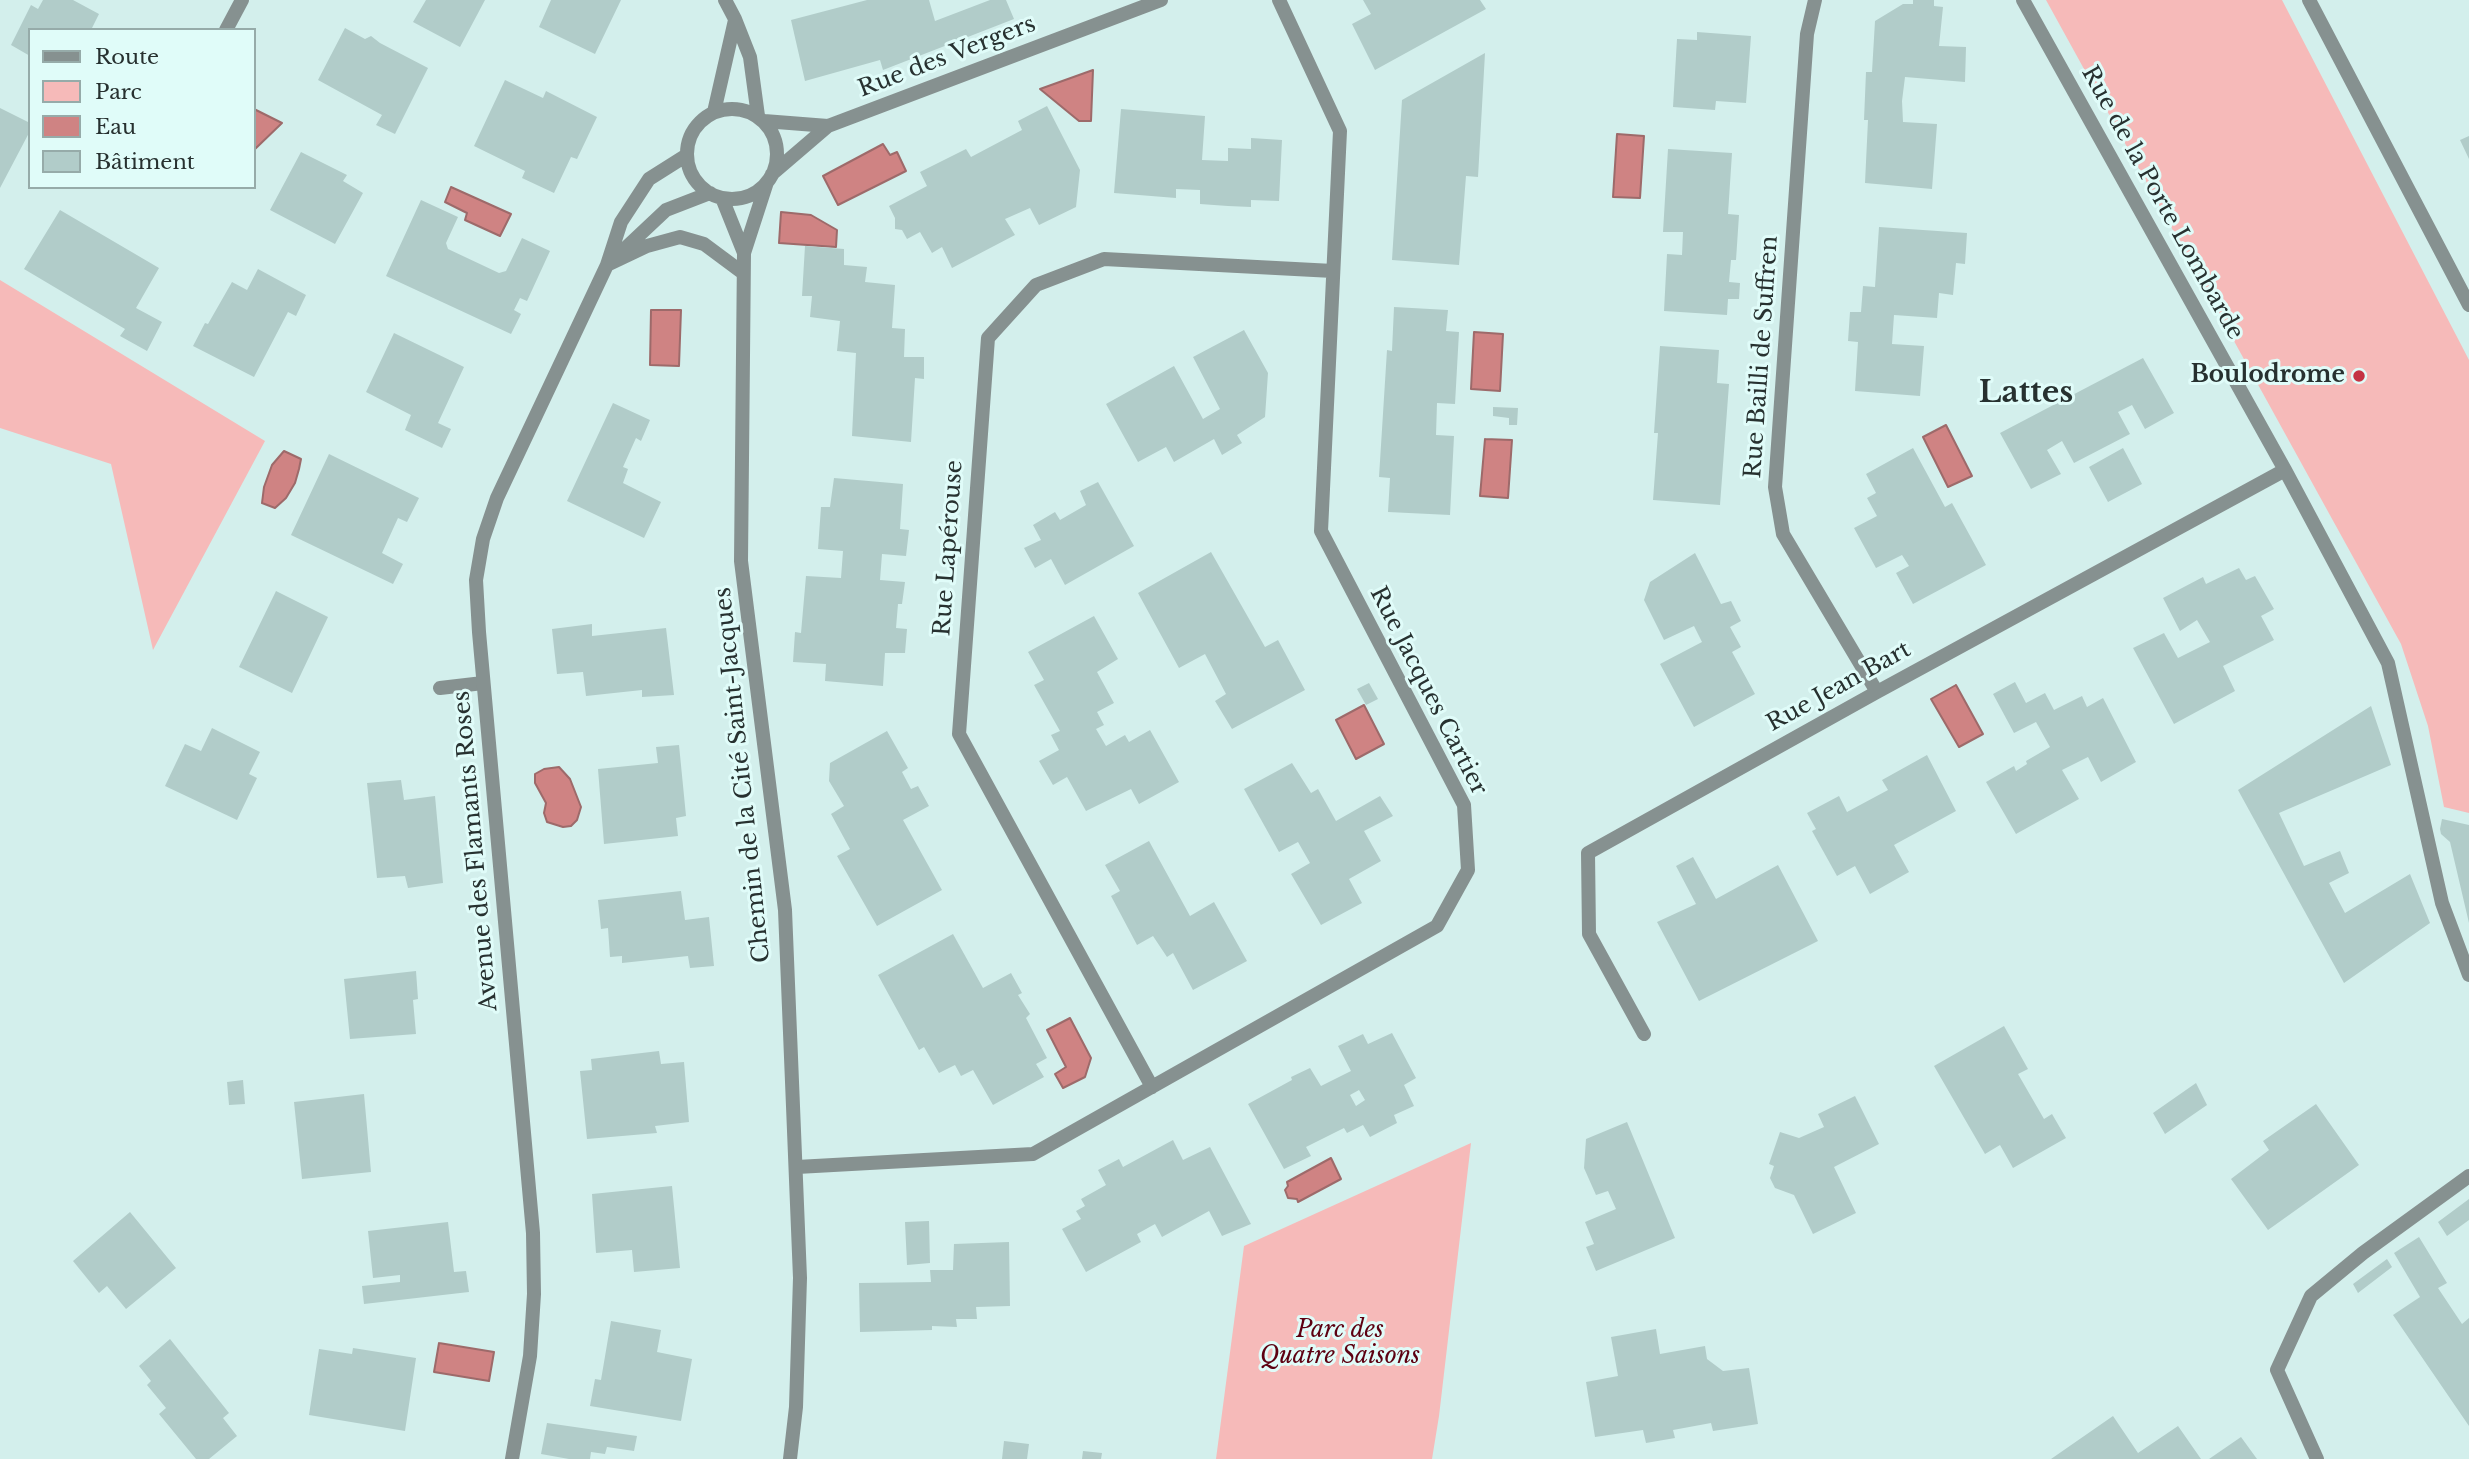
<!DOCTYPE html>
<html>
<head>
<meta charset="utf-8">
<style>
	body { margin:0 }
	#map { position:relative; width:2469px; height:1459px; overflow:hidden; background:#d3efec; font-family:"Libre Baskerville",serif }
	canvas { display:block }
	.legend { position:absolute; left:28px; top:28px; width:228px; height:161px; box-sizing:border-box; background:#e0fcf9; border:2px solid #96aba9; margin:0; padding:9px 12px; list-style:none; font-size:21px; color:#273130 }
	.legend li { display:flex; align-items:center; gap:14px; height:35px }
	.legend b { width:35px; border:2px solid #96aba9 }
</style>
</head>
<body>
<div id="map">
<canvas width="2469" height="1459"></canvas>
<ul class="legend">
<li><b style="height:9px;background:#869190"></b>Route</li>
<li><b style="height:19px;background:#f6bab9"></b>Parc</li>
<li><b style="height:19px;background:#cf8383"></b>Eau</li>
<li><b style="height:19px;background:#b1ccc9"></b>Bâtiment</li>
</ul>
</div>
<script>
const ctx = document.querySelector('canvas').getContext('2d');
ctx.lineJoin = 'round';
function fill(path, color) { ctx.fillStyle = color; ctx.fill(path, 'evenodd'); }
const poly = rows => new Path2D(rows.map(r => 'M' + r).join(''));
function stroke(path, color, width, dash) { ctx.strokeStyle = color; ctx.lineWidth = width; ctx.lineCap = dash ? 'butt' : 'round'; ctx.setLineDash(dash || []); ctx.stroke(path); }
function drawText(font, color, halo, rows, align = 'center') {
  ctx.font = font + ' "Libre Baskerville",serif'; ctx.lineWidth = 6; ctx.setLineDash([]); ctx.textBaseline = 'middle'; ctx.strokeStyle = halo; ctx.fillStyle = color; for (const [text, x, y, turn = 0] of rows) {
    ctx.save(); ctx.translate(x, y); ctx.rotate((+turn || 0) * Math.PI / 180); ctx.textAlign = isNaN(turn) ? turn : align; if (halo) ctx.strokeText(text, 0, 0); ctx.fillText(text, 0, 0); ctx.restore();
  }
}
fill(poly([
	[2046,0,2282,0,2469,360,2469,813,2444,807,2428,726,2401,644],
	[0,280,265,441,153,650,111,464,0,428],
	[1471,1143,1439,1416,1432,1459,1216,1459,1244,1246]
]), '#f6bab9');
const water = poly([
	[1093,70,1091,121,1079,121,1040,89,1093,70],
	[254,109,282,123,254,150,254,109],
	[1617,134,1644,136,1640,198,1613,197,1617,134],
	[883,144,890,155,897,152,906,171,838,205,823,176,883,144],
	[451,187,511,214,500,236,465,220,467,213,445,202,451,187],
	[781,212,811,215,837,230,836,247,779,243,781,212],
	[651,310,681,310,679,366,650,365,651,310],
	[1474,332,1503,334,1500,391,1471,389,1474,332],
	[1946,425,1972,476,1948,487,1923,437,1946,425],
	[1485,439,1512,440,1508,498,1480,496,1485,439],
	[284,451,301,459,299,469,295,483,286,498,275,508,262,503,264,487,272,465,284,451],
	[1956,685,1983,734,1959,747,1931,699,1956,685],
	[1364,705,1384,744,1356,759,1336,720,1364,705],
	[559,767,570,779,581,807,577,820,571,826,563,827,547,822,544,813,546,803,535,783,535,774,544,769,559,767],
	[1070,1018,1091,1058,1085,1077,1063,1088,1055,1074,1066,1067,1047,1030,1070,1018],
	[1331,1158,1341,1179,1298,1202,1297,1199,1288,1198,1285,1190,1288,1186,1287,1182,1331,1158],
	[439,1343,494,1352,489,1381,434,1372,439,1343]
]);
fill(water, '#cf8383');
stroke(water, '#9d6a6a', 2);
fill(poly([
	[43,0,73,0,99,14,91,30,30,30,30,56,11,45,31,5,38,9],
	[426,0,485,0,460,47,413,22],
	[551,0,621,0,595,54,539,27],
	[867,0,929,0,935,21,990,0,1006,0,1014,19,883,70,880,60,805,81,791,20],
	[1363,0,1480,0,1486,9,1375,70,1352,24,1371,14],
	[1913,0,1934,0,1934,6,1943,7,1939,46,1966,47,1965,82,1905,77,1902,101,1903,122,1937,124,1932,189,1865,183,1868,120,1864,120,1866,72,1872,72,1875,21,1903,4,1913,4],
	[345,28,365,39,371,36,380,43,428,68,395,134,376,125,382,115,318,80],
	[1697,32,1751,36,1746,103,1716,101,1715,110,1673,107,1677,39,1697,40],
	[1485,53,1478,177,1466,176,1459,265,1392,260,1402,100],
	[505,80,543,98,546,91,597,117,577,159,571,157,554,193,522,178,525,171,474,146],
	[1047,106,1080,170,1076,207,1039,225,1030,208,1005,219,1015,235,952,268,942,247,932,253,920,232,907,239,902,230,895,229,895,218,889,206,927,186,920,172,966,149,971,157,1022,130,1018,121],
	[0,108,30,123,30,131,0,188],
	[1121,109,1205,116,1202,160,1228,161,1228,148,1251,149,1251,138,1282,140,1279,201,1251,200,1251,207,1228,206,1200,204,1200,190,1176,189,1176,198,1114,193],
	[2469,136,2469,159,2460,140],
	[1668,149,1732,153,1728,214,1739,215,1736,260,1731,260,1729,282,1740,283,1739,299,1728,299,1727,315,1664,311,1667,254,1682,255,1683,232,1663,232],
	[301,152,347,175,343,181,363,193,335,244,270,210],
	[421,200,458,217,446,243,448,249,499,273,506,271,522,238,550,251,527,301,520,298,514,310,521,314,511,334,386,276],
	[60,210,159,268,136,308,162,322,147,351,120,336,125,329,24,269],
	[1879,227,1967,233,1965,264,1956,263,1953,295,1939,293,1937,318,1894,315,1892,344,1924,346,1920,396,1855,391,1858,342,1848,341,1850,312,1861,312,1863,286,1875,287],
	[805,246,844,249,844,265,867,267,865,282,895,285,892,328,905,329,904,357,924,357,924,379,915,378,911,442,852,436,856,353,837,351,840,321,810,317,812,296,802,296],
	[258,269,306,295,296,316,288,312,254,377,193,346,205,323,208,324,232,282,247,290],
	[1394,307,1448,310,1446,331,1459,332,1455,404,1437,403,1436,435,1454,436,1450,515,1388,512,1390,478,1379,477,1387,350,1392,351],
	[1244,330,1268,373,1265,417,1237,435,1242,443,1222,455,1214,439,1174,462,1166,447,1138,462,1106,404,1174,366,1203,419,1220,409,1193,357],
	[394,333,464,367,438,423,451,429,442,448,405,430,411,415,366,392],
	[1660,346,1719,350,1717,383,1729,384,1720,505,1653,500,1658,433,1654,433],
	[2143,358,2174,413,2145,429,2132,405,2118,412,2130,434,2074,463,2062,441,2047,450,2061,474,2031,489,2000,433],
	[613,403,650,420,641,441,636,438,623,467,628,469,623,483,661,502,644,538,567,501],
	[1493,407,1518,408,1517,425,1509,425,1509,418,1493,416],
	[1913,448,1945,507,1952,503,1986,565,1913,604,1896,573,1909,566,1902,555,1876,568,1854,528,1877,516,1867,498,1876,493,1866,474],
	[2123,448,2142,484,2108,502,2089,467],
	[329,454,419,498,407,522,398,518,382,553,403,564,393,584,291,535],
	[834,478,903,484,900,529,909,530,906,556,882,554,880,580,905,582,902,604,898,604,896,628,907,629,905,653,885,653,883,686,825,681,826,664,793,662,795,632,801,633,806,576,841,578,843,551,818,549,821,507,830,507],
	[1098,482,1134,546,1065,585,1051,559,1035,568,1024,548,1041,540,1033,525,1055,512,1060,520,1086,505,1080,491],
	[1211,552,1265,647,1278,640,1305,690,1232,729,1215,701,1226,694,1205,654,1179,668,1138,593],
	[1695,553,1721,604,1731,601,1741,621,1730,627,1741,647,1732,652,1755,694,1694,727,1660,664,1702,642,1694,626,1664,640,1644,600,1650,582],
	[2239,568,2246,580,2255,576,2274,609,2261,616,2274,640,2223,666,2235,691,2174,724,2133,648,2164,633,2178,658,2210,642,2197,620,2180,631,2163,598,2203,577,2206,584],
	[276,591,328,617,292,693,239,667],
	[1094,616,1118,659,1097,672,1114,703,1097,712,1104,725,1096,729,1106,746,1125,735,1129,742,1150,730,1179,782,1139,804,1131,789,1086,811,1067,777,1053,785,1039,761,1059,750,1051,735,1060,731,1034,685,1044,680,1028,652],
	[592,624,592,636,666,628,674,695,642,697,642,690,586,696,583,672,557,674,552,629],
	[2015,682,2026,703,2045,693,2054,710,2082,696,2087,707,2103,698,2136,762,2101,782,2088,757,2062,770,2079,799,2016,834,1986,782,2014,766,2016,771,2027,764,2026,761,2050,747,2036,722,2014,733,1993,694],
	[1369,683,1378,699,1366,705,1357,689],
	[2371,706,2391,765,2279,813,2304,866,2340,851,2349,873,2329,883,2345,913,2410,874,2430,923,2344,983,2238,790],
	[212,728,260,752,249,774,257,778,237,820,165,786,185,744,201,751],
	[887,731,908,768,902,772,911,789,918,786,929,806,903,820,942,890,877,926,837,856,850,849,831,814,844,806,829,781,830,763],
	[679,745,686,816,676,818,678,836,604,844,598,769,658,763,656,747],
	[1927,755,1956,811,1894,845,1909,872,1870,894,1855,866,1837,876,1812,831,1816,829,1807,813,1839,796,1847,812,1888,790,1882,780],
	[1292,763,1311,793,1318,789,1336,821,1380,796,1393,816,1364,831,1381,861,1349,879,1362,903,1321,925,1291,874,1310,863,1298,842,1279,852,1244,789],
	[401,780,404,800,435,796,443,883,408,888,405,876,377,878,367,783],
	[2442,819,2469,825,2469,923,2450,842,2441,834,2440,829],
	[1149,841,1190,916,1214,902,1247,961,1193,990,1173,953,1167,957,1153,936,1137,945,1111,896,1120,891,1105,865],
	[1693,857,1716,899,1778,865,1818,941,1699,1001,1657,922,1696,904,1676,866],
	[681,891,685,920,709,917,714,966,690,968,688,956,622,963,622,956,610,957,608,928,601,929,598,900],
	[953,934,983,988,1011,973,1022,993,1018,995,1030,1014,1026,1018,1047,1058,1036,1064,1044,1077,993,1105,973,1070,961,1076,955,1065,939,1073,924,1047,919,1050,878,975],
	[416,971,418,999,413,1000,416,1034,350,1039,344,979],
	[2004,1026,2028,1069,2018,1074,2044,1119,2052,1114,2066,1138,2013,1168,2000,1145,1985,1154,1934,1066],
	[1392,1033,1416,1078,1404,1085,1414,1106,1394,1115,1397,1123,1370,1137,1363,1125,1347,1133,1344,1128,1306,1147,1311,1156,1284,1169,1248,1104,1292,1080,1291,1077,1310,1068,1321,1086,1351,1071,1338,1046,1363,1034,1368,1044],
	[1359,1090,1365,1100,1356,1106,1350,1095],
	[659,1051,661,1064,684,1062,689,1122,655,1126,657,1133,587,1139,580,1071,592,1070,591,1059],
	[243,1080,245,1104,229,1105,227,1082],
	[2196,1083,2207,1105,2165,1134,2153,1113],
	[364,1094,371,1172,302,1179,294,1102],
	[1855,1096,1879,1144,1834,1167,1856,1213,1813,1234,1794,1195,1775,1188,1770,1178,1774,1166,1769,1164,1780,1132,1799,1138,1824,1127,1818,1114],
	[2316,1104,2359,1165,2268,1230,2231,1179,2269,1150,2263,1141],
	[1627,1122,1675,1238,1596,1271,1586,1247,1594,1244,1585,1222,1616,1209,1608,1191,1596,1195,1584,1168,1586,1139],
	[1173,1140,1183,1160,1210,1147,1251,1224,1222,1236,1209,1211,1162,1237,1155,1224,1137,1234,1141,1242,1086,1272,1062,1229,1081,1219,1076,1211,1085,1206,1081,1199,1106,1185,1098,1170,1119,1159,1123,1167],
	[672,1186,680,1268,634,1272,632,1250,596,1253,592,1194],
	[2469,1199,2469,1220,2447,1236,2438,1222],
	[130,1212,176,1268,126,1309,107,1286,99,1293,73,1261],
	[929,1221,930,1263,907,1265,905,1222],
	[448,1222,454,1272,466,1271,469,1292,364,1304,362,1286,400,1282,400,1275,373,1278,368,1231],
	[2419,1237,2447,1283,2438,1288,2462,1324,2469,1318,2469,1426,2393,1315,2420,1297,2394,1253],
	[1009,1242,1010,1306,976,1307,977,1319,956,1319,957,1327,932,1326,932,1330,860,1332,859,1283,931,1282,930,1270,953,1270,954,1244],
	[2387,1259,2392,1267,2358,1293,2353,1284],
	[611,1321,661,1330,657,1352,692,1359,681,1421,590,1406,595,1379,601,1380],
	[1656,1329,1660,1354,1705,1346,1707,1359,1723,1371,1749,1368,1758,1424,1713,1431,1711,1423,1673,1430,1675,1438,1646,1443,1643,1430,1595,1437,1586,1382,1618,1376,1611,1337],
	[170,1339,229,1413,223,1418,237,1436,209,1459,196,1459,159,1414,166,1408,147,1385,151,1381,139,1366],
	[353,1348,416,1358,405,1431,309,1415,319,1349,352,1354],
	[2113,1416,2138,1453,2178,1426,2201,1459,2051,1459],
	[547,1423,637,1436,634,1451,607,1447,605,1454,591,1452,590,1459,569,1459,541,1454],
	[2241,1437,2257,1459,2209,1459],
	[1004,1441,1029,1444,1027,1459,1002,1459],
	[1083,1451,1102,1453,1101,1459,1082,1459]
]), '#b1ccc9');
stroke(poly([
	[440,688,483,683],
	[2317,1459,2277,1370,2311,1296,2363,1253,2469,1176]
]), '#869190', 14);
stroke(poly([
	[725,0,735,19,750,57,758,116],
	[1815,0,1807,34,1775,487,1783,534,1877,692],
	[2023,0,2285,470,2388,663,2442,903,2469,975],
	[2309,0,2469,305],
	[226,30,242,0],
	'687 154a45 45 0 1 1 90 0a45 45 0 1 1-90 0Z',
	[714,112,735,20],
	[764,121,828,126],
	[772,174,828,126,1161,0],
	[767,182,744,253,741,561,785,910,800,1278,796,1407,790,1459],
	[722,198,744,253],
	[616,257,666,210,710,193],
	[607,265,647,246,680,237,704,244,743,273],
	[1644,1034,1589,934,1588,853,1877,692,2285,470],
	[1152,1087,959,734,988,338,1036,285,1104,259,1333,271],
	[797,1167,1033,1154,1437,926,1468,870,1464,805,1321,531,1340,131,1279,0],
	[512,1459,530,1356,534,1294,533,1233,479,632,476,580,483,539,497,498,607,265,621,222,649,179,687,155]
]), '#869190', 14);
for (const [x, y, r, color] of [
	[2359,376,7,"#c43343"]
]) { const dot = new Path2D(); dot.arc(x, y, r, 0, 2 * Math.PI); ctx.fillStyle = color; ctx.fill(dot); stroke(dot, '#e0fcf9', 2.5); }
drawText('23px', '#273130', '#e0fcf9', [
	["Rue des Vergers",947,57,-21],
	["Rue de la Porte Lombarde",2162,203,61],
	["Rue Bailli de Suffren",1762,357,-86],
	["Rue Lapérouse",949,548,-86],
	["Rue Jean Bart",1839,687,-29],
	["Rue Jacques Cartier",1428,691,63],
	["Chemin de la Cité Saint-Jacques",743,775,-96],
	["Avenue des Flamants Roses",476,851,-95]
]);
drawText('bold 23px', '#273130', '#e0fcf9', [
	["Boulodrome",2345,376]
], 'right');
drawText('italic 23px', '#5d0011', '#e0fcf9', [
	["Parc des",1340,1331],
	["Quatre Saisons",1340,1357]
]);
drawText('bold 30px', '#273130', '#e0fcf9', [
	["Lattes",2026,394]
]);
</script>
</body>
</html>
